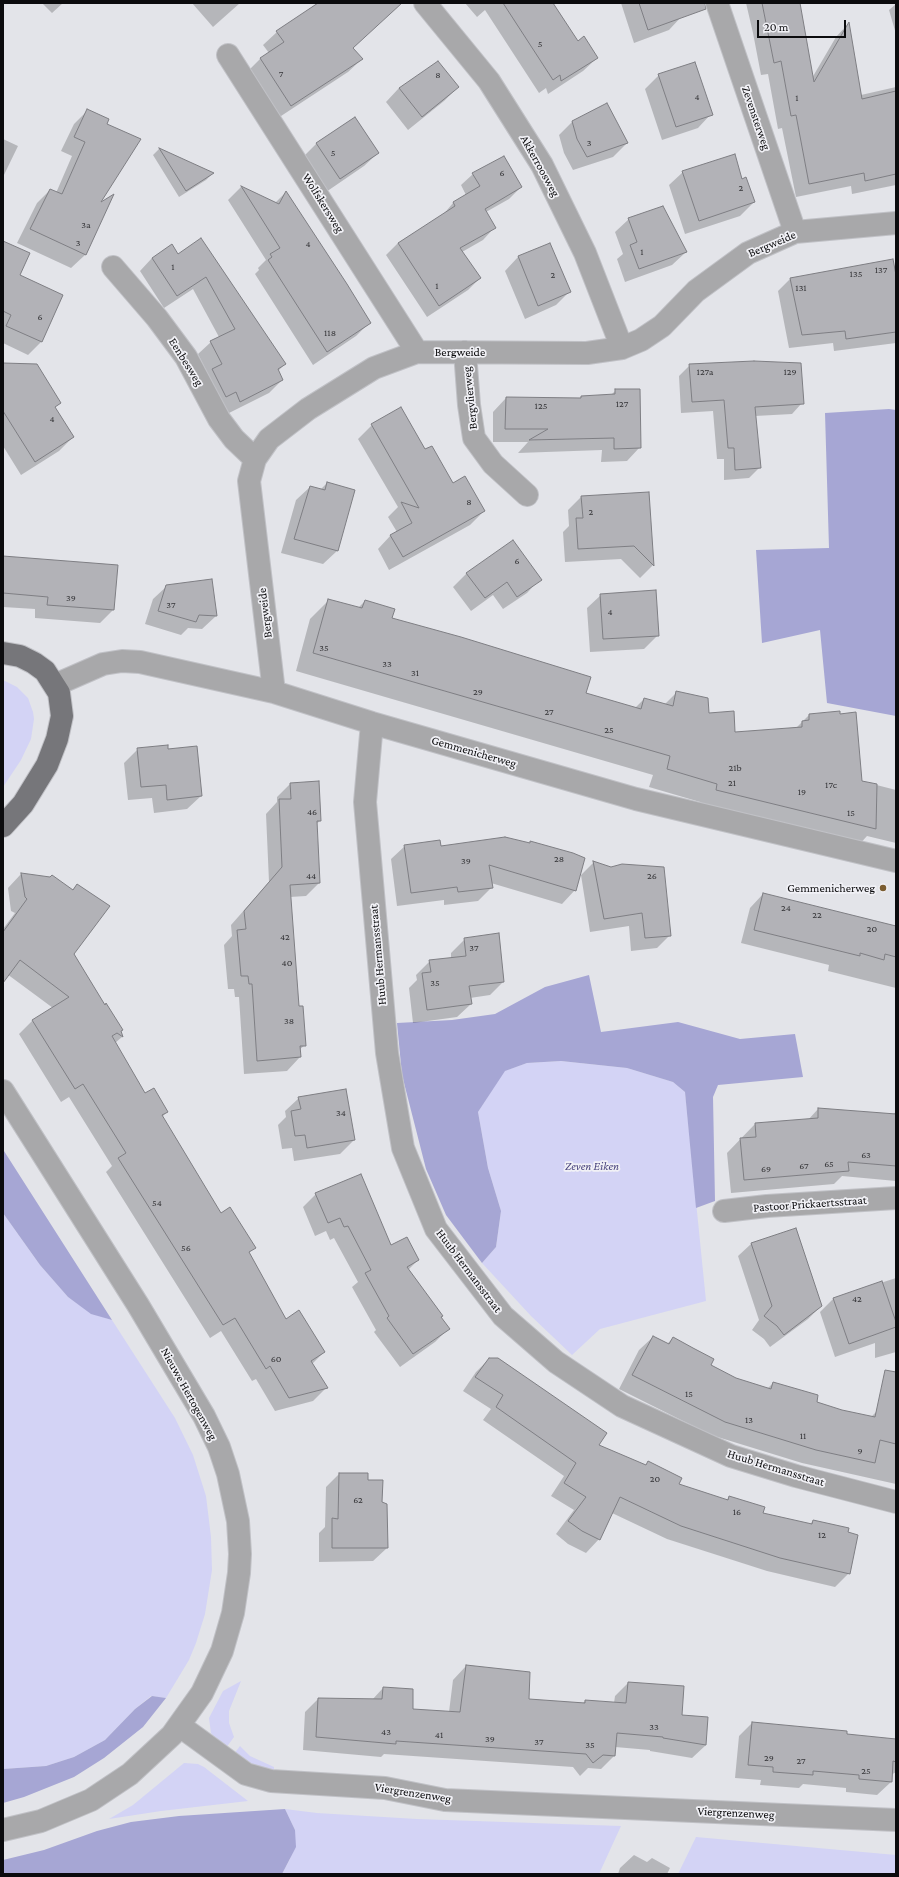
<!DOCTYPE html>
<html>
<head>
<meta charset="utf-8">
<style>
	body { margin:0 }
	#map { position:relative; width:899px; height:1877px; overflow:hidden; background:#e3e4e9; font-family:"Crimson Pro",serif }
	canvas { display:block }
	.frame { position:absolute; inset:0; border:4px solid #0b0b0d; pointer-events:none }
	.scale { position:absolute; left:757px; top:20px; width:89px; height:18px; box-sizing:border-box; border:2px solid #0b0b0d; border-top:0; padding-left:5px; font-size:12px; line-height:14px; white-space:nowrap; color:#0b0b0d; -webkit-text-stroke:3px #f1f1f6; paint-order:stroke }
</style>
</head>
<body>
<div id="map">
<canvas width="899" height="1877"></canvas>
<div class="frame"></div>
<div class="scale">20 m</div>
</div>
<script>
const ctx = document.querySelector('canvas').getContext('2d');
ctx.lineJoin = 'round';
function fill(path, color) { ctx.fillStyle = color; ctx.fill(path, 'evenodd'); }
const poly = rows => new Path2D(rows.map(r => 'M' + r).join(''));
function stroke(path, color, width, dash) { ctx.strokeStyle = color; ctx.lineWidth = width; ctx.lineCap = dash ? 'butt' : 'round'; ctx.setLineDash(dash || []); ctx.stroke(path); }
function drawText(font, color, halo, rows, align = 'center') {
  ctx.font = font + ' "Crimson Pro",serif'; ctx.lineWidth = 3.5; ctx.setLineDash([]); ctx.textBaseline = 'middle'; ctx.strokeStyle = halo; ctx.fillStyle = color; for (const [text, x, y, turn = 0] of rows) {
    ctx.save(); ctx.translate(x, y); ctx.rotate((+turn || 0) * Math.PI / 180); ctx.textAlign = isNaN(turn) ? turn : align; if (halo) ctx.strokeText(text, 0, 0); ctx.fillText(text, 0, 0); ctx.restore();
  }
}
fill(poly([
	[3,680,17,687,28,698,33,712,34,719,31,739,21,760,3,787],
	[561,1061,627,1068,673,1082,685,1092,706,1301,600,1329,572,1355,531,1316,482,1263,496,1247,501,1211,488,1168,478,1112,504,1071,527,1063],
	[3,1213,40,1265,68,1297,91,1313,112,1320,175,1418,193,1455,206,1496,211,1537,212,1570,205,1614,196,1643,189,1660,166,1698,151,1696,135,1709,105,1740,74,1757,46,1766,3,1769],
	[241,1681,229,1711,229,1723,234,1737,226,1748,216,1740,211,1733,209,1718,223,1691],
	[240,1746,250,1756,274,1767,274,1771,261,1770,234,1754],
	[184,1763,198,1764,204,1767,248,1801,161,1811,109,1819,133,1805],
	[285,1809,317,1813,417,1819,621,1826,599,1874,282,1874,290,1859,295,1830],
	[696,1837,896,1855,896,1874,678,1874]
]), '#d3d3f5');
fill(poly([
	[889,409,896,410,896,716,827,703,820,630,762,643,756,550,829,548,825,413],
	[589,975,601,1032,678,1022,740,1039,795,1034,803,1077,718,1085,713,1097,715,1201,696,1208,685,1092,673,1082,627,1068,561,1061,527,1063,505,1071,478,1112,488,1168,501,1211,496,1247,482,1263,446,1215,426,1169,402,1075,397,1023,452,1020,495,1014,545,987],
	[3,1148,4,1151,112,1320,91,1314,68,1297,40,1265,3,1213],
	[152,1696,166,1698,143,1727,104,1758,74,1777,24,1797,3,1803,3,1769,46,1766,74,1757,105,1740,135,1709],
	[285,1809,295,1830,296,1847,282,1874,3,1874,3,1860,44,1850,97,1831,131,1822,179,1816]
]), '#a6a6d4');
fill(poly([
	[42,3,63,3,52,13],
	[192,3,240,3,213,27],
	[321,3,388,3,352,49,362,59,348,72,278,118,247,72,260,59,269,53,263,45,277,32],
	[465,3,552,3,577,42,597,58,583,71,548,94,546,88,539,93,485,10,477,17],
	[621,3,678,3,682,16,669,30,634,43],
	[746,3,799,3,812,78,836,37,848,24,861,95,896,87,896,185,852,194,851,186,796,197,782,128,778,129,768,74,761,75,753,33],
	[896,4,896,34,889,10],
	[659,75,711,114,698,128,662,140,645,89],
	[458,87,444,101,408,130,386,102,399,88],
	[88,110,105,124,97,205,112,197,85,255,71,268,17,243,37,203,50,190,56,193,72,156,61,151,74,124],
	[354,118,378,153,364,166,326,192,303,157,316,144],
	[573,121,627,143,613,157,573,170,564,153,559,135],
	[3,139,18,146,3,177],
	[159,149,212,174,206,180,179,197,153,155],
	[683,172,741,180,754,202,740,216,685,234,669,185],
	[473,174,521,187,509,199,486,212,494,228,483,240,462,252,480,278,468,290,427,317,386,255,398,243,442,216,453,203,466,195,461,185],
	[241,187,275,203,285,193,370,322,356,336,313,365,255,274,259,270,258,268,266,260,228,200],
	[629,219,686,252,672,265,625,282,617,259,623,254,615,232],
	[201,240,285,364,278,371,282,380,269,393,227,414,198,354,211,342,219,337,193,289,164,308,140,271,152,258,178,255],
	[3,242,18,276,62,296,41,342,28,355,3,343],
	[550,244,570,291,556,305,525,319,505,271,518,257],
	[896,268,896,343,834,351,833,343,789,348,778,291,791,278],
	[3,364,59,403,54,408,73,437,59,451,21,475,3,446],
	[690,365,802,403,792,414,755,416,760,467,749,478,724,480,724,459,717,459,713,411,681,413,679,376],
	[616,390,640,447,627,461,601,462,602,450,518,453,528,442,493,442,493,412,506,398,579,399,581,397,611,395],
	[372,425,425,451,452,485,484,511,470,525,389,570,378,549,391,535,397,532,388,517,398,507,358,439],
	[327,483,354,490,337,551,323,564,281,553,296,500,310,487,320,490],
	[648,493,653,565,640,578,621,559,565,562,563,532,569,526,568,510,581,497],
	[3,557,113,610,100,623,35,618,35,609,3,607],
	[467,573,540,579,527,593,503,609,493,595,471,611,453,587],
	[167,586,216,616,202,629,188,628,181,635,145,624,153,599],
	[601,595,658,635,644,649,590,652,587,608],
	[328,601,358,608,365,601,391,619,585,693,635,708,644,699,664,705,677,692,735,733,796,728,809,715,861,781,896,790,896,843,867,836,857,847,698,808,700,802,649,787,653,775,296,671,310,619],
	[138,749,167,750,201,796,187,809,154,813,152,798,128,800,124,763],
	[290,784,320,821,316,824,319,883,306,896,290,897,298,1007,305,1045,299,1050,300,1057,287,1071,244,1074,239,997,235,997,234,989,228,989,224,945,232,936,231,925,269,882,266,814,277,802,277,797],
	[405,846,440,847,575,890,562,904,491,883,492,887,478,901,444,905,444,900,397,906,391,859],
	[594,862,670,935,657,948,631,951,629,926,590,932,581,875],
	[21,874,50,878,72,890,77,885,73,954,120,1031,122,1037,115,1043,145,1094,167,1112,162,1117,221,1214,254,1247,249,1253,286,1320,324,1352,312,1364,326,1388,313,1401,275,1411,256,1379,252,1381,221,1331,210,1338,106,1172,112,1166,69,1097,61,1102,19,1034,32,1021,53,1008,7,974,3,978,3,929,15,913,11,911,8,888],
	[763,894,896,927,896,988,828,971,829,965,741,943,750,908],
	[465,939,503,982,490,995,470,998,471,1004,457,1017,413,1023,409,988,417,980,416,975,430,961,451,958,451,953],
	[299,1098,354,1140,340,1154,294,1161,292,1148,282,1149,278,1125,286,1117,285,1111],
	[818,1109,893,1114,896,1112,896,1181,842,1176,834,1184,731,1193,727,1153,755,1124,808,1120],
	[316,1194,391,1247,418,1260,408,1270,442,1316,440,1318,448,1329,435,1342,400,1367,374,1332,376,1330,352,1287,358,1282,334,1238,330,1240,326,1231,315,1236,303,1207],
	[796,1229,821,1306,808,1319,770,1347,764,1339,752,1330,759,1320,738,1256,751,1244],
	[896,1278,896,1352,875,1358,875,1343,835,1357,820,1312,834,1298],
	[653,1337,667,1344,673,1338,709,1365,735,1379,767,1389,773,1383,815,1403,841,1411,871,1417,877,1411,896,1415,896,1484,802,1463,711,1435,619,1389,639,1350],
	[489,1359,597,1445,645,1466,648,1463,677,1485,726,1500,730,1497,762,1514,809,1525,813,1521,849,1573,835,1587,767,1571,667,1539,612,1513,599,1539,586,1553,568,1544,556,1534,574,1510,551,1496,564,1476,483,1420,491,1409,463,1391,476,1372],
	[339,1474,367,1481,381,1503,387,1548,373,1561,319,1562,319,1533,325,1527,326,1487],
	[466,1666,528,1700,583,1703,585,1701,614,1703,615,1696,628,1683,681,1716,706,1745,692,1758,650,1751,650,1750,615,1747,614,1756,601,1769,588,1768,580,1776,573,1767,384,1754,381,1757,303,1750,305,1712,318,1699,372,1700,383,1688,412,1710,449,1712,453,1680],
	[752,1723,846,1732,846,1735,896,1740,896,1772,891,1775,891,1782,877,1795,846,1792,846,1788,803,1784,799,1788,760,1785,761,1780,735,1778,739,1736],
	[634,1855,647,1862,652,1858,670,1868,667,1874,618,1874,620,1868]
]), '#0003');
const building = poly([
	[318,3,402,3,353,48,363,59,291,106,260,58,284,42,276,31,318,3],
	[503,3,553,3,578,41,584,36,598,58,561,81,560,75,553,80,503,3],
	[639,3,705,3,706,9,648,30,639,3],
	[762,3,800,3,814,82,849,22,862,99,896,91,896,174,865,181,864,173,809,184,796,115,791,116,781,61,774,63,762,3],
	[438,61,459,87,422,117,399,88,438,61],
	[695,62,713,115,676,127,658,74,695,62],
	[607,103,628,143,587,157,577,139,572,121,607,103],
	[87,109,109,119,107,124,141,139,101,202,114,194,86,255,30,229,50,189,62,194,85,142,74,137,87,109],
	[355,117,379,153,340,179,316,143,355,117],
	[159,148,214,173,186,191,159,148],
	[735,154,742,179,746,177,755,202,699,221,682,171,735,154],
	[504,156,522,187,485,209,496,228,460,248,481,278,439,306,398,243,455,206,453,202,480,186,472,173,504,156],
	[241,186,279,204,286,191,347,284,371,323,327,352,268,260,272,257,270,254,280,248,241,186],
	[663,206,687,252,639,269,630,245,637,242,628,218,663,206],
	[201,238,286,364,278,369,283,380,240,402,236,392,226,397,212,369,222,364,210,341,235,329,206,277,177,296,152,258,172,244,178,254,201,238],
	[3,241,30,253,20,275,63,295,42,342,6,326,11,315,3,311,3,241],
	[550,243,571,292,538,306,518,256,550,243],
	[893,259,896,275,896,332,846,339,845,331,802,335,790,278,893,259],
	[754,361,801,363,804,404,755,407,761,468,735,470,734,448,728,448,724,400,692,402,689,364,754,361],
	[3,363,37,364,61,403,55,407,74,437,35,462,3,411,3,363],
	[615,389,640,389,641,448,614,449,614,438,529,440,548,429,505,429,506,397,581,398,581,396,615,394,615,389],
	[401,407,425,449,432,446,453,483,465,476,485,511,403,557,390,535,412,523,401,502,419,508,371,424,401,407],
	[327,482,355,490,338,551,294,539,310,486,325,490,327,482],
	[649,492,654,566,634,546,578,549,576,518,583,518,581,496,649,492],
	[513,540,542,580,517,597,507,582,485,598,466,573,513,540],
	[3,556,118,565,114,610,47,605,48,597,3,593,3,556],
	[212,579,217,616,199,615,196,622,158,611,166,585,212,579],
	[656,590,659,636,603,639,600,594,656,590],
	[328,599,362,608,365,600,395,609,392,618,461,637,591,677,586,693,641,709,644,698,673,706,676,691,708,698,709,713,734,711,735,732,802,727,802,721,809,720,809,714,840,711,840,714,856,712,862,781,877,784,876,829,716,790,717,784,667,769,670,756,313,653,328,599],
	[168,745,168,749,197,746,202,796,167,800,166,785,141,787,137,748,168,745],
	[319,781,321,821,317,821,320,883,290,885,299,1006,303,1006,306,1046,300,1046,301,1057,257,1061,252,984,249,984,248,976,241,976,237,930,246,929,244,911,282,867,279,799,291,799,290,783,319,781],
	[505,837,530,843,530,841,573,853,585,858,576,891,489,865,493,888,458,892,457,887,411,893,404,845,440,840,441,846,505,837],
	[593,861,611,867,622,864,664,867,671,936,645,938,642,913,604,919,593,861],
	[21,873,50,877,52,875,73,890,77,884,110,906,74,954,105,1005,106,1003,123,1030,121,1031,123,1037,117,1033,112,1036,145,1093,154,1088,168,1112,162,1115,221,1213,230,1207,256,1248,249,1252,286,1319,299,1310,325,1352,311,1361,328,1388,289,1398,270,1366,266,1369,235,1318,223,1325,118,1158,126,1153,83,1084,75,1089,32,1020,69,997,20,960,3,983,3,932,27,899,25,897,21,873],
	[763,893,896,926,896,957,885,954,884,960,860,953,860,956,754,930,763,893],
	[499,933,504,982,469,986,472,1004,427,1010,422,973,431,972,429,960,466,956,464,938,499,933],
	[346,1089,355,1140,307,1148,305,1135,295,1136,291,1111,301,1109,298,1097,346,1089],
	[818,1108,896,1114,896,1166,848,1162,849,1171,744,1180,740,1138,756,1137,755,1123,818,1118,818,1108],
	[361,1174,391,1245,407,1237,419,1260,407,1267,443,1316,441,1317,450,1329,413,1354,387,1318,389,1316,365,1273,371,1270,348,1226,344,1227,340,1218,328,1223,315,1193,361,1174],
	[796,1228,822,1306,784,1335,777,1326,764,1316,772,1306,751,1243,796,1228],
	[882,1281,896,1322,896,1327,849,1344,833,1298,882,1281],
	[653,1336,669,1344,673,1337,693,1348,714,1359,711,1365,736,1378,771,1389,773,1382,818,1395,817,1402,842,1410,875,1417,885,1370,896,1372,896,1444,880,1440,875,1463,816,1450,725,1422,632,1375,653,1336],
	[489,1358,498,1358,607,1433,599,1445,646,1465,648,1461,682,1478,679,1484,728,1500,729,1496,765,1507,763,1513,812,1524,813,1520,849,1528,848,1532,858,1535,850,1574,780,1558,681,1526,620,1497,600,1540,582,1531,568,1521,586,1497,564,1483,576,1463,496,1407,503,1395,475,1377,489,1358],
	[339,1473,368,1473,368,1480,383,1480,382,1502,387,1504,388,1548,332,1548,332,1518,338,1519,339,1473],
	[466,1665,530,1672,529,1699,585,1703,585,1700,626,1703,628,1682,684,1686,682,1715,708,1717,706,1745,663,1738,663,1737,617,1733,615,1756,603,1755,593,1763,586,1754,396,1741,396,1744,316,1737,318,1698,382,1699,383,1687,413,1689,413,1709,460,1712,466,1665],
	[752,1722,847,1731,847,1734,896,1739,896,1762,893,1761,892,1782,859,1779,859,1775,813,1771,813,1775,773,1772,773,1767,748,1765,752,1722]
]);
fill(building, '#b2b2b7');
stroke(building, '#7e7e83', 1);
const minor = poly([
	[425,3,489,81,542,165,585,253,622,348],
	[717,3,795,232],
	[228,55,417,352],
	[113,267,157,318,186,357,219,419,234,439,255,459],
	[465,352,469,405,474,438,493,464,527,495],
	[55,685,103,664,122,661,140,662,274,692,372,723,636,799,896,861],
	[274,692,249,481,255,459,269,439,308,409,374,368,417,352,587,353,622,348,641,340,662,326,696,291,748,253,795,232,896,223],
	[372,723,365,802,387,1053,403,1148,436,1229,503,1316,556,1362,622,1406,731,1456,796,1476,896,1502],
	[3,1091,138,1305,204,1416,219,1447,228,1474,238,1521,240,1554,239,1573,233,1613,222,1651,202,1693,172,1735,130,1774,91,1800,41,1821,3,1830],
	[724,1211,767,1206,896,1198],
	[180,1726,246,1774,271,1781,385,1788,445,1800,896,1820]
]);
const major = poly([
	[3,653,20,656,34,663,45,671,59,693,62,716,57,739,47,765,23,804,3,826]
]);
stroke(minor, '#c0c1c6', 24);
stroke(major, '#c0c1c6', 24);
stroke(minor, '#a8a8aa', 22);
stroke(major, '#76767a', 22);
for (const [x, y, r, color] of [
	[883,888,4,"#7a5c30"]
]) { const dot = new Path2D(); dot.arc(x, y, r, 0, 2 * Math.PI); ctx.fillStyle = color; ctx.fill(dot); stroke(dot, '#f1f1f6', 1.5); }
drawText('10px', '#353538', null, [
	["5",540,44],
	["7",281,74],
	["8",438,75],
	["4",697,97],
	["1",797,98],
	["3",589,143],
	["5",333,153],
	["6",502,173],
	["2",741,188],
	["3a",86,225],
	["3",78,243],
	["4",308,244],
	["1",642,252],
	["1",173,267],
	["137",881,270],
	["135",856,274],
	["2",553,275],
	["1",437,286],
	["131",801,288],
	["6",40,317],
	["118",330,333],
	["127a",705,372],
	["129",790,372],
	["127",622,404],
	["125",541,406],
	["4",52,419],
	["8",469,502],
	["2",591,512],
	["6",517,561],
	["39",71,598],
	["37",171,605],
	["4",610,612],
	["35",324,648],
	["33",387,664],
	["31",415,673],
	["29",478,692],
	["27",549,712],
	["25",609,730],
	["21b",735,768],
	["21",732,783],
	["17c",831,785],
	["19",802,792],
	["46",312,812],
	["15",851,813],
	["28",559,859],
	["39",466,861],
	["44",311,876],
	["26",652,876],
	["24",786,908],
	["22",817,915],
	["20",872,929],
	["42",285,937],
	["37",474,948],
	["40",287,963],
	["35",435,983],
	["38",289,1021],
	["34",341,1113],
	["63",866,1155],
	["65",829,1164],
	["67",804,1166],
	["69",766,1169],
	["54",157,1203],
	["56",186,1248],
	["42",857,1299],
	["60",276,1359],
	["15",689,1394],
	["13",749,1420],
	["11",803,1436],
	["9",860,1451],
	["20",655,1479],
	["62",358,1500],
	["16",737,1512],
	["12",822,1535],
	["33",654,1727],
	["43",386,1732],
	["41",439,1735],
	["39",490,1739],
	["37",539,1742],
	["35",590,1745],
	["29",769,1758],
	["27",801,1761],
	["25",866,1771]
]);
drawText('12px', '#0b0b0d', '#f1f1f6', [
	["Zevensterweg",756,118,71],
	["Akkerroosweg",540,166,61],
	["Wolfskersweg",323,203,58],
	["Bergweide",772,244,-23],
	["Bergweide",460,352],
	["Eenbesweg",186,362,58],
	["Bergvlierweg",470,398,-96],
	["Bergweide",265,613,-97],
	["Gemmenicherweg",474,752,16],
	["Huub Hermansstraat",378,955,-95],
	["Pastoor Prickaertsstraat",810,1204,-4],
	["Huub Hermansstraat",469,1271,53],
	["Nieuwe Hertogenweg",189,1394,61],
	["Huub Hermansstraat",776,1468,17],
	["Viergrenzenweg",413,1793,9],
	["Viergrenzenweg",736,1813,3]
]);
drawText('12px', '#0b0b0d', '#f1f1f6', [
	["Gemmenicherweg",875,888]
], 'right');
drawText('italic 12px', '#46417b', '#f1f1f6', [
	["Zeven Eiken",592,1166]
]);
</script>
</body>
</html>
